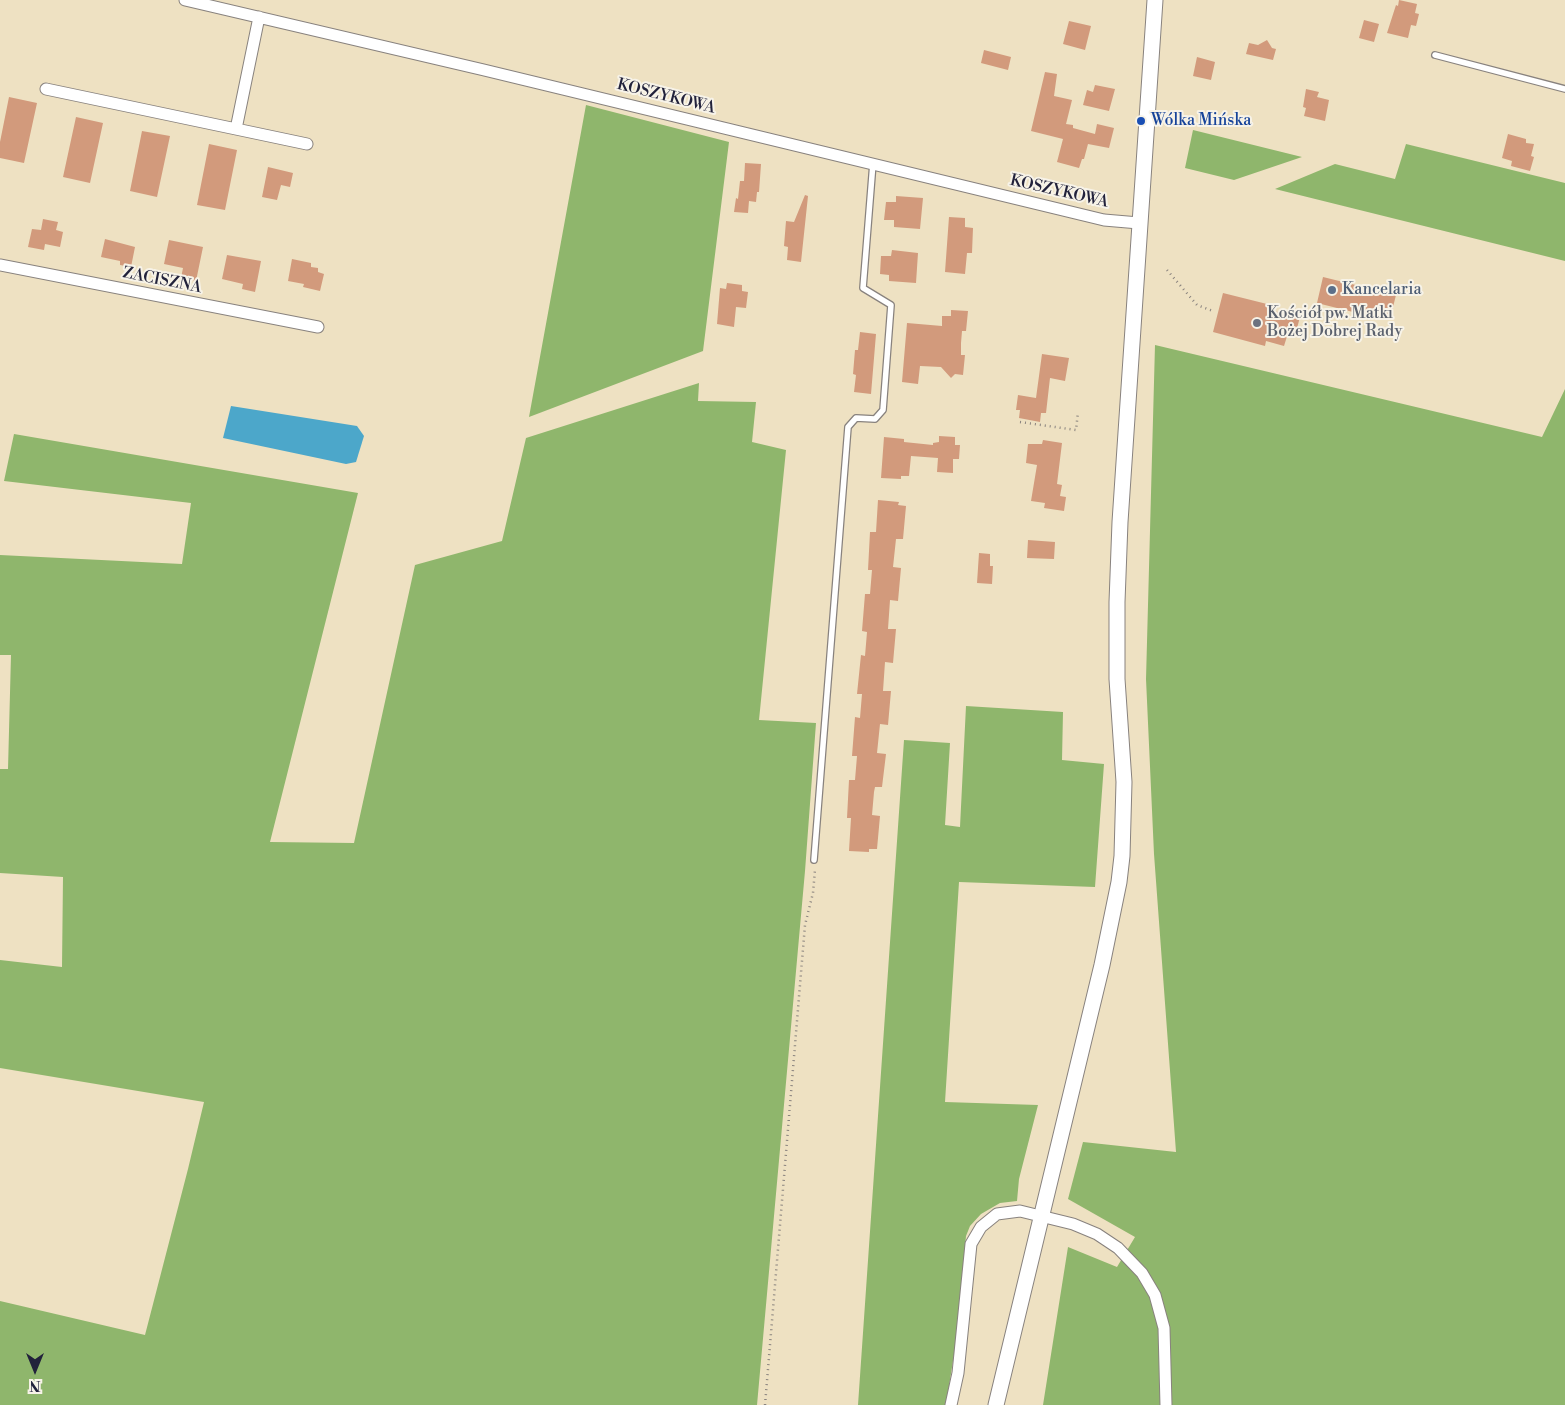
<!DOCTYPE html>
<html>
<head>
<meta charset="utf-8">
<style>
	body { margin:0 }
	#map { position:relative; width:1565px; height:1405px; overflow:hidden; background:#eee1c2; font-family:"Libre Bodoni",serif }
	canvas { display:block }
	.north { position:absolute; left:10px; top:1345px; width:50px; height:50px; -webkit-text-stroke:4px #f7f3e8; paint-order:stroke; rotate:180deg; font-size:14px; font-weight:700; line-height:20px; text-align:center; color:#22223b }
	.north::after { content:''; display:block; margin:auto; width:18px; height:22px; background:#22223b; clip-path:polygon(50% 0,100% 100%,50% 72%,0 100%) }
</style>
</head>
<body>
<div id="map">
<canvas width="1565" height="1405"></canvas>
<div class="north">N</div>
</div>
<script>
const ctx = document.querySelector('canvas').getContext('2d');
ctx.lineJoin = 'round';
function fill(path, color) { ctx.fillStyle = color; ctx.fill(path, 'evenodd'); }
const poly = rows => new Path2D(rows.map(r => 'M' + r).join(''));
function stroke(path, color, width, dash) { ctx.strokeStyle = color; ctx.lineWidth = width; ctx.lineCap = dash ? 'butt' : 'round'; ctx.setLineDash(dash || []); ctx.stroke(path); }
function drawText(font, color, halo, rows, align = 'center') {
  ctx.font = font + ' "Libre Bodoni",serif'; ctx.lineWidth = 4; ctx.setLineDash([]); ctx.textBaseline = 'middle'; ctx.strokeStyle = halo; ctx.fillStyle = color; for (const [text, x, y, turn = 0] of rows) {
    ctx.save(); ctx.translate(x, y); ctx.rotate((+turn || 0) * Math.PI / 180); ctx.textAlign = isNaN(turn) ? turn : align; if (halo) ctx.strokeText(text, 0, 0); ctx.fillText(text, 0, 0); ctx.restore();
  }
}
fill(poly([
	[586,105,729,142,703,351,529,417],
	[1193,130,1302,157,1234,180,1185,168],
	[1406,144,1565,183,1565,261,1275,189,1335,164,1395,179],
	[1155,345,1542,437,1565,389,1565,1405,1043,1405,1068,1247,1117,1267,1135,1237,1068,1199,1083,1142,1176,1152,1154,854,1146,679],
	[699,383,698,401,756,402,752,442,786,450,759,720,816,723,805,871,757,1405,0,1405,0,1301,145,1335,188,1169,204,1102,0,1068,0,960,62,967,63,877,0,873,0,769,8,769,11,655,0,655,0,555,182,564,191,503,4,481,14,434,358,493,270,842,354,843,415,565,502,541,526,438],
	[966,706,1063,712,1062,760,1104,764,1095,887,959,882,945,1102,1038,1105,1019,1179,1017,1201,1000,1203,981,1214,970,1226,966,1236,956,1342,946,1405,858,1405,904,740,950,743,945,825,960,827]
]), '#8fb66c');
fill(poly([
	[231,406,357,426,364,436,356,462,346,464,223,438]
]), '#4ca7ca');
fill(poly([
	[1399,0,1417,4,1415,13,1419,14,1416,26,1411,25,1408,38,1387,33,1396,5,1398,6],
	[1364,20,1379,24,1374,42,1359,38],
	[1069,21,1091,26,1085,50,1063,44],
	[1267,40,1272,48,1276,49,1273,60,1246,54,1249,43,1258,45],
	[984,50,1011,57,1008,70,981,63],
	[1197,57,1215,62,1211,80,1193,76],
	[1045,72,1057,74,1054,96,1072,100,1066,124,1073,125,1073,128,1095,134,1097,124,1114,128,1109,148,1088,144,1084,159,1082,159,1079,168,1057,162,1063,139,1031,131],
	[1095,85,1115,89,1109,111,1083,105,1087,90,1093,92],
	[1306,89,1319,92,1317,97,1329,100,1325,121,1304,116,1306,108,1303,107],
	[9,97,37,103,24,163,0,158,0,142],
	[76,117,103,123,90,183,63,177],
	[142,131,170,136,157,197,130,191],
	[1508,134,1526,139,1526,143,1534,144,1531,156,1534,157,1530,171,1511,166,1512,161,1502,158],
	[209,144,237,150,225,210,197,205],
	[745,163,761,164,759,192,757,192,756,202,749,201,748,213,734,212,736,198,738,199,740,181,744,181],
	[268,167,293,173,290,187,281,185,277,200,262,197],
	[805,195,808,196,801,262,787,260,788,247,784,246,786,221,794,222],
	[896,196,923,198,920,229,894,227,894,220,884,220,886,202,896,202],
	[949,217,965,218,965,227,973,228,972,253,967,253,965,274,945,272],
	[43,219,58,222,56,230,63,232,60,247,45,244,44,250,28,247,32,229,41,230],
	[105,239,135,247,131,267,120,265,120,261,101,257],
	[169,240,203,247,196,281,181,278,183,268,164,264],
	[892,250,918,253,916,283,889,281,889,275,880,274,881,256,891,256],
	[227,255,261,261,255,292,242,289,243,284,222,279],
	[292,259,311,263,311,267,318,268,318,272,324,274,320,291,303,287,304,284,288,281],
	[1323,277,1396,295,1391,315,1379,312,1377,318,1317,303],
	[727,283,742,285,742,291,748,292,746,308,736,307,734,327,717,324,720,288,726,289],
	[1223,293,1275,306,1274,311,1300,317,1296,332,1289,330,1284,346,1266,341,1265,346,1213,332],
	[951,310,968,311,966,331,962,331,961,343,961,355,965,355,963,375,955,374,951,378,941,367,920,366,918,384,902,382,907,323,942,326,942,316,951,316],
	[860,332,876,334,871,394,854,392,856,375,853,374,855,350,858,350],
	[1042,354,1069,358,1065,381,1050,378,1046,413,1041,413,1040,422,1019,418,1020,410,1016,410,1018,395,1036,398],
	[939,436,955,437,955,445,960,445,959,459,953,459,953,473,937,472,938,458,911,456,909,476,901,476,901,479,881,478,884,437,904,439,904,442,933,445,933,443,939,442],
	[1043,440,1062,443,1057,484,1062,485,1060,496,1066,497,1064,511,1044,508,1045,503,1031,501,1037,465,1026,463,1028,444,1042,444],
	[878,500,899,502,898,505,906,506,903,539,896,539,893,567,901,568,898,601,890,600,888,629,896,629,893,663,885,662,883,691,891,691,888,725,880,724,877,753,886,754,882,787,875,787,874,792,872,815,880,816,877,849,869,849,869,852,849,851,851,818,847,818,849,780,855,780,857,756,852,756,855,717,860,718,862,694,857,694,861,655,865,656,867,632,862,631,865,594,870,594,872,570,868,570,870,532,876,532],
	[1028,540,1055,542,1054,559,1027,558],
	[979,553,990,554,990,566,993,566,992,584,977,583]
]), '#d29a7c');
const service = poly([
	[1435,55,1565,89],
	[814,860,848,427,856,418,875,419,883,410,891,305,863,288,873,163]
]);
const minor = poly([
	[185,0,484,70,1104,220,1139,223],
	[259,17,236,129,307,144],
	[46,89,236,129],
	[0,265,318,327],
	[951,1405,958,1373,971,1244,981,1227,997,1214,1020,1211,1073,1224,1097,1234,1118,1248,1142,1273,1155,1295,1164,1328,1166,1405]
]);
const tertiary = poly([
	[996,1405,1102,965,1119,882,1122,856,1124,782,1117,679,1117,602,1120,522,1155,0]
]);
stroke(service, '#88827e', 8);
stroke(minor, '#88827e', 13);
stroke(tertiary, '#88827e', 17);
stroke(poly([
	[1167,270,1197,305,1213,311],
	[1020,422,1076,430,1078,412],
	[765,1405,805,925,813,893,815,870]
]), '#88827e', 2.5, [1, 4]);
stroke(service, '#fff', 5.5);
stroke(minor, '#fff', 11);
stroke(tertiary, '#fff', 15);
for (const [x, y, r, color] of [
	[1141,121,5,"#1a4fb4"],
	[1332,290,5,"#5c6f8a"],
	[1257,323,5,"#6b7280"]
]) { const dot = new Path2D(); dot.arc(x, y, r, 0, 2 * Math.PI); ctx.fillStyle = color; ctx.fill(dot); stroke(dot, '#f7f3e8', 2); }
drawText('16px', '#22223b', '#f7f3e8', [
	["KOSZYKOWA",666,97,14],
	["KOSZYKOWA",1059,192,13],
	["ZACISZNA",162,281,11]
]);
drawText('16px', '#164399', '#f7f3e8', [
	["Wólka Mińska",1151,121]
], 'left');
drawText('16px', '#4e5e75', '#f7f3e8', [
	["Kancelaria",1342,290]
], 'left');
drawText('16px', '#5b616d', '#f7f3e8', [
	["Kościół pw. Matki",1267,314],
	["Bożej Dobrej Rady",1267,332]
], 'left');
</script>
</body>
</html>
